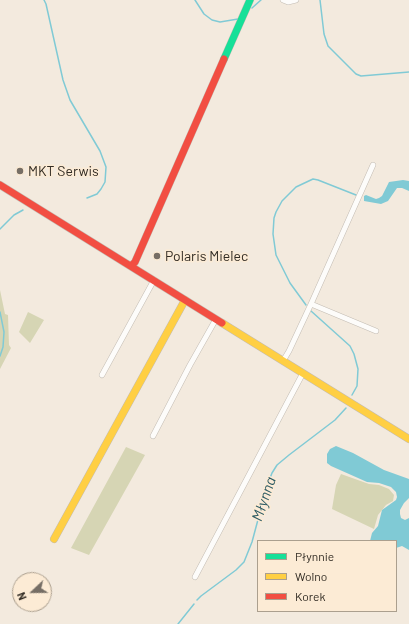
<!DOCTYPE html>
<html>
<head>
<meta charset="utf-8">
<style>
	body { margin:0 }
	#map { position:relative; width:409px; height:624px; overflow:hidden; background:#f3eade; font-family:Barlow,sans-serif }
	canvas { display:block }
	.legend { position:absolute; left:257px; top:540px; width:140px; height:72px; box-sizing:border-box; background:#fcebd5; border:1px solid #ab9f8e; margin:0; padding:5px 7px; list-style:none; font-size:12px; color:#322c24 }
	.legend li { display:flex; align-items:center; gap:8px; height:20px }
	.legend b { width:20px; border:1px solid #ab9f8e }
	.north { position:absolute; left:12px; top:572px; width:40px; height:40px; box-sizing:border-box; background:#fcebd5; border:1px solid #ab9f8e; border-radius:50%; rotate:248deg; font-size:11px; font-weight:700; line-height:16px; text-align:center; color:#322c24 }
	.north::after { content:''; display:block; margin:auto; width:14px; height:18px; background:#766e65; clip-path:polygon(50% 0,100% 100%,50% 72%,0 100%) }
</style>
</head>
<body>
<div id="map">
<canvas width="409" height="624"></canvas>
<ul class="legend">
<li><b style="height:5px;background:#16e098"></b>Płynnie</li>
<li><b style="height:5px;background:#ffcf43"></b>Wolno</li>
<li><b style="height:5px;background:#f24e42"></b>Korek</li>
</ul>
<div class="north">N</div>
</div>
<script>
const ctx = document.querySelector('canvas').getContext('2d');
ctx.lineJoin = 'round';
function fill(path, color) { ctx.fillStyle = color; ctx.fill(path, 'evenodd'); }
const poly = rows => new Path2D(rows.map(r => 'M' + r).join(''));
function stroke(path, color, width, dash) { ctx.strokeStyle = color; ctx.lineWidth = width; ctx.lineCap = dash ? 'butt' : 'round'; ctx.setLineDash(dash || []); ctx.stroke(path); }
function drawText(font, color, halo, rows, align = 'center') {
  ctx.font = font + ' Barlow,sans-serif'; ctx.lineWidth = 3; ctx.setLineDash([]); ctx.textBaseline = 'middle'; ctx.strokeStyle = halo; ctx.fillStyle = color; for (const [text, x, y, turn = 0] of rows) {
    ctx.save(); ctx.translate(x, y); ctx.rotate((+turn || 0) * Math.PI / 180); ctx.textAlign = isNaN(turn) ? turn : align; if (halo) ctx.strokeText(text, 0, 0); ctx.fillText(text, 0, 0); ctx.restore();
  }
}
fill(poly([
	[0,290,5,314,8,315,9,345,11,348,0,369],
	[28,312,44,320,30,343,19,332],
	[126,447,145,455,89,555,71,548],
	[341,474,369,484,379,485,389,489,394,495,393,501,386,505,378,515,374,529,332,509,336,485]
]), '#d6d5b4');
fill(poly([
	[403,180,409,181,409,191,402,188,397,188,388,201,381,204,364,201,364,196,366,195,376,199,379,198,382,196,389,182],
	[336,446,353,453,384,470,409,479,409,498,404,503,400,510,400,514,401,518,405,520,409,518,409,550,402,546,396,548,396,541,370,541,372,533,378,526,382,510,396,500,397,497,396,492,391,487,379,483,367,482,331,466,327,463,327,454,330,449]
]), '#80cad5');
stroke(poly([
	[44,0,46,4,63,80,70,100,100,151,106,167,105,182,101,189,97,194,87,198],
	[195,0,204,14,212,20,220,22,238,19],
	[320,0,324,34,328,46,356,74,361,76,409,72],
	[252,8,261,0],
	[0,229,14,215,23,210],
	[306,305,290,283,276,255,273,234,274,218,276,212,282,201,296,187,313,179,318,180,356,195],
	[311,311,350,346,354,354,358,369,357,386,352,395],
	[0,312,4,332,3,347,0,356],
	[197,600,201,596,236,570,244,562,252,542,267,486,272,473,277,465,289,455,335,420,346,408],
	[178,624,194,604]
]), '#80cad5', 1.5);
const street = poly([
	[283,0,288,2,296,0],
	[311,304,376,331],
	[283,361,289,351,311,304,373,165],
	[102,375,154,280],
	[153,436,190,365,216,319],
	[195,577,303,373]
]);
const fast = poly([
	[224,59,250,0]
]);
const slow = poly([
	[222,323,409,439],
	[54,539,185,300]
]);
const jam = poly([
	[0,185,222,323],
	[131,266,135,262,224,59]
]);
stroke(street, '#c3bcb3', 6);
stroke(fast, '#c3bcb3', 8);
stroke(slow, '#c3bcb3', 8);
stroke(jam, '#c3bcb3', 8);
stroke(street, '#fdfcfa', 5);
stroke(fast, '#16e098', 7);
stroke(slow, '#ffcf43', 7);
stroke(jam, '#f24e42', 7);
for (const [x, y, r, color] of [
	[20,171,4,"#766e65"],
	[157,256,4,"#766e65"]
]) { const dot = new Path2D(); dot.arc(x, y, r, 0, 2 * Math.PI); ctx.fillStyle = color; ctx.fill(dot); stroke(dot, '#fcebd5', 1.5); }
drawText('14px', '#322c24', '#fcebd5', [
	["MKT Serwis",28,171],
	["Polaris Mielec",165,256]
], 'left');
drawText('italic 15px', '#2b5a63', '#fcebd5', [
	["Młynna",264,499,-71]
]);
</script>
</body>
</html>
